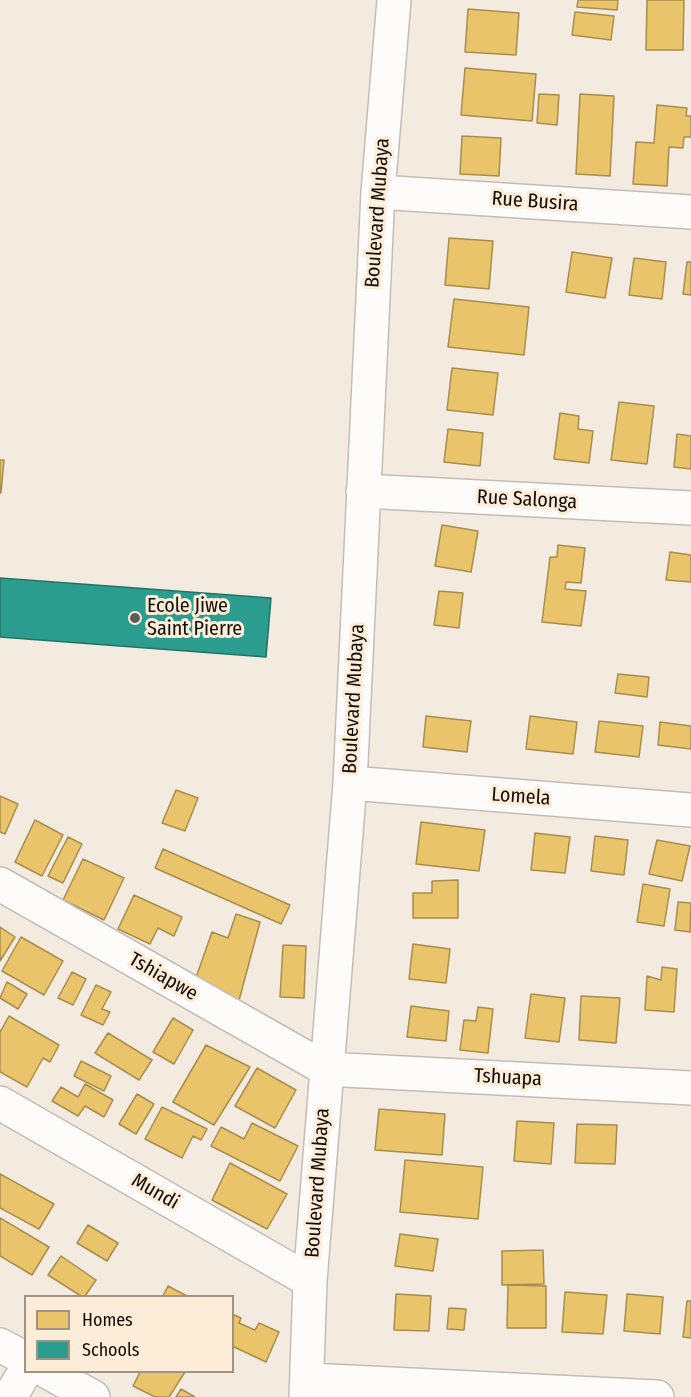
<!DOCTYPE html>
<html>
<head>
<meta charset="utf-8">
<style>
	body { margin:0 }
	#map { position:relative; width:691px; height:1397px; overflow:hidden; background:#f4ebe0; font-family:"Fira Sans Condensed",sans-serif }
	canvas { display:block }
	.legend { position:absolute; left:24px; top:1295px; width:210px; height:78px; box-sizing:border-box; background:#fcecd8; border:2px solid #9f9385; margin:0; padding:8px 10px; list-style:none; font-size:18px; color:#130e08 }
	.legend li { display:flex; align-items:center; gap:12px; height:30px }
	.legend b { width:30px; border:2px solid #9f9385 }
</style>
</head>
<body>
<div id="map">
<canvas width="691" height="1397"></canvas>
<ul class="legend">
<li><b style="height:16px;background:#e9c46a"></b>Homes</li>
<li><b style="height:16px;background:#2a9d8f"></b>Schools</li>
</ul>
</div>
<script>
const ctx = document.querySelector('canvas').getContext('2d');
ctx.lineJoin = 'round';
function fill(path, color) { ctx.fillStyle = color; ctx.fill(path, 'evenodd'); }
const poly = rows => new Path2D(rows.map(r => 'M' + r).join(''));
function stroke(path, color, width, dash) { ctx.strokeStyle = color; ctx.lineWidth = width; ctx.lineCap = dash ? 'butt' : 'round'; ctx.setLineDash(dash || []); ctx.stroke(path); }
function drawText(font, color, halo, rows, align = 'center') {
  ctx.font = font + ' "Fira Sans Condensed",sans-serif'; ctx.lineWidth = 6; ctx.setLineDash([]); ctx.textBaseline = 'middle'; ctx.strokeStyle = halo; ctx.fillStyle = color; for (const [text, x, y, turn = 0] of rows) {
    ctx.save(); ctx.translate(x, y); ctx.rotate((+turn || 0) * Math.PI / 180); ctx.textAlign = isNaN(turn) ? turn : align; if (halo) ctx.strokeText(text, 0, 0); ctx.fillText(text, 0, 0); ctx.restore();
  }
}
const homes = poly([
	[578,0,618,0,617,10,577,7,578,0],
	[647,0,684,0,683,50,646,50,647,0],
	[468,9,519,13,516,55,465,52,468,9],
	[575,12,614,16,611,40,572,35,575,12],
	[465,68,536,74,532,121,461,115,465,68],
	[539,94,559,95,557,125,537,123,539,94],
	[580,94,614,96,610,176,576,174,580,94],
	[657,105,687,108,686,116,691,116,691,137,684,137,683,148,669,147,667,186,633,184,636,142,654,143,657,105],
	[462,136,501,138,499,176,460,174,462,136],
	[449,238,493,241,489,289,445,285,449,238],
	[572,252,612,258,605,298,566,292,572,252],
	[634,258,666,262,662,299,629,295,634,258],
	[687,262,691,262,691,295,683,294,687,262],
	[454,299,529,307,524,355,448,347,454,299],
	[452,368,498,373,493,415,447,410,452,368],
	[619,402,654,406,647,464,611,460,619,402],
	[560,413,579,416,578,429,593,431,589,463,554,459,560,413],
	[448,429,483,433,480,466,444,462,448,429],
	[677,434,691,436,691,469,674,467,677,434],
	[0,460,4,460,1,493,0,493,0,460],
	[442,525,478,531,471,572,435,566,442,525],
	[558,545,585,548,581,583,566,582,565,589,586,591,581,626,542,622,550,557,557,557,558,545],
	[670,552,691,555,691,582,666,580,670,552],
	[439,591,463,593,459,628,434,625,439,591],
	[618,674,649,677,647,697,615,693,618,674],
	[426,716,471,721,467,752,423,747,426,716],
	[530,716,577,722,573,754,526,749,530,716],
	[599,721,643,726,639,757,595,752,599,721],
	[660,722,691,726,691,749,658,745,660,722],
	[176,790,198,798,185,831,162,823,176,790],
	[0,796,18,804,5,834,0,832,0,796],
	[35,820,63,835,42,876,15,862,35,820],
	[421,822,485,830,479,871,416,864,421,822],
	[535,833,570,837,565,873,531,870,535,833],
	[595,836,628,840,624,875,591,871,595,836],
	[68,837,82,844,63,883,48,876,68,837],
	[657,840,690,846,682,881,649,874,657,840],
	[163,849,290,905,281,924,155,868,163,849],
	[83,859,124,878,104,920,63,900,83,859],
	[458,880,458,918,413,918,413,893,432,893,432,881,458,880],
	[643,884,670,889,664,926,637,922,643,884],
	[134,895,182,917,174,936,158,928,150,944,118,929,134,895],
	[678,902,691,903,690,932,675,930,678,902],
	[236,914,260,922,237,1008,193,986,212,932,228,938,236,914],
	[0,927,15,937,0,961,0,927],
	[21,937,63,961,44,995,2,971,21,937],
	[413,944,450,949,446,983,409,979,413,944],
	[283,945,306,946,304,998,280,997,283,945],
	[662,967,677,969,674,1012,645,1010,647,976,661,980,662,967],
	[72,972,86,979,73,1005,58,998,72,972],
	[7,982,27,994,18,1009,0,998,7,982],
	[96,985,111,992,102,1009,110,1012,103,1025,81,1015,96,985],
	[531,994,565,998,559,1042,525,1038,531,994],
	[581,996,620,998,616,1043,579,1040,581,996],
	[411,1006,449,1011,446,1041,407,1037,411,1006],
	[478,1007,493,1009,488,1053,460,1050,464,1020,476,1021,478,1007],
	[9,1016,59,1045,50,1062,43,1058,27,1087,0,1072,0,1032,9,1016],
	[173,1018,193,1030,174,1064,153,1052,173,1018],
	[108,1033,152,1060,139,1080,95,1053,108,1033],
	[206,1045,250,1067,214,1125,173,1102,206,1045],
	[81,1061,111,1076,104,1091,74,1076,81,1061],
	[257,1068,296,1090,275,1128,235,1106,257,1068],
	[85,1084,113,1100,104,1117,85,1106,78,1116,52,1101,61,1087,78,1097,85,1084],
	[137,1094,154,1104,136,1134,119,1124,137,1094],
	[162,1107,207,1129,201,1140,193,1136,182,1158,145,1139,162,1107],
	[379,1109,445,1114,442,1155,375,1150,379,1109],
	[517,1121,554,1123,551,1164,514,1161,517,1121],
	[252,1123,298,1146,280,1181,211,1146,221,1127,244,1139,252,1123],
	[577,1124,617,1125,615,1164,575,1163,577,1124],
	[405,1160,483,1167,478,1219,400,1212,405,1160],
	[230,1163,287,1194,267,1229,212,1200,230,1163],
	[0,1174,54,1204,39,1229,0,1208,0,1174],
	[0,1218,49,1247,32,1275,0,1256,0,1218],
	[88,1225,118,1243,107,1261,77,1243,88,1225],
	[400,1234,438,1239,433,1271,395,1266,400,1234],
	[543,1250,544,1284,502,1285,502,1251,543,1250],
	[61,1256,96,1280,85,1296,81,1296,48,1275,61,1256],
	[508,1285,546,1286,546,1328,507,1328,508,1285],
	[168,1286,187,1296,163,1296,168,1286],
	[565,1292,607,1295,603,1334,562,1332,565,1292],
	[396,1294,431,1296,429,1331,394,1330,396,1294],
	[627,1294,663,1297,660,1334,624,1331,627,1294],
	[687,1301,691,1301,691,1338,683,1337,687,1301],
	[449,1308,466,1309,464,1330,447,1329,449,1308],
	[232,1314,241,1318,239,1323,255,1330,259,1323,279,1332,266,1362,232,1346,232,1314],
	[140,1372,185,1372,169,1397,155,1397,133,1386,140,1372],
	[181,1389,195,1397,176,1397,181,1389]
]);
fill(homes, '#e9c46a');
stroke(homes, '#a98d4d', 1.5);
const schools = poly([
	[0,578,271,598,266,657,0,637,0,578]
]);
fill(schools, '#2a9d8f');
stroke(schools, '#237266', 1.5);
const minor = poly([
	[378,192,691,212],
	[363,491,691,508],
	[350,783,691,810],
	[0,884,326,1069,691,1088],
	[0,1103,310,1281],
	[0,1345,26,1359],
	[48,1372,93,1397],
	[308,1380,657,1397],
	[10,1397,26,1370],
	[306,1397,310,1281,350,783,378,192,394,0]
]);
stroke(minor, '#c4bdb5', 36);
stroke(minor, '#fdfcfa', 33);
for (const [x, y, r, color] of [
	[135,618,6,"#625b54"]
]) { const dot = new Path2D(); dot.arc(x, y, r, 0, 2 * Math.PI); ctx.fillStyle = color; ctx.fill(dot); stroke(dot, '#fcecd8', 2); }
drawText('20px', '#130e08', '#fcecd8', [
	["Rue Busira",535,202,4],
	["Boulevard Mubaya",378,213,-86],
	["Rue Salonga",527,500,3],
	["Boulevard Mubaya",354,699,-87],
	["Lomela",521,797,4],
	["Tshiapwe",163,977,30],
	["Tshuapa",508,1078,3],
	["Boulevard Mubaya",318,1183,-86],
	["Mundi",155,1192,30]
]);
drawText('20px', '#130e08', '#fcecd8', [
	["Ecole Jiwe",147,606],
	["Saint Pierre",147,629]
], 'left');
</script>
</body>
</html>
